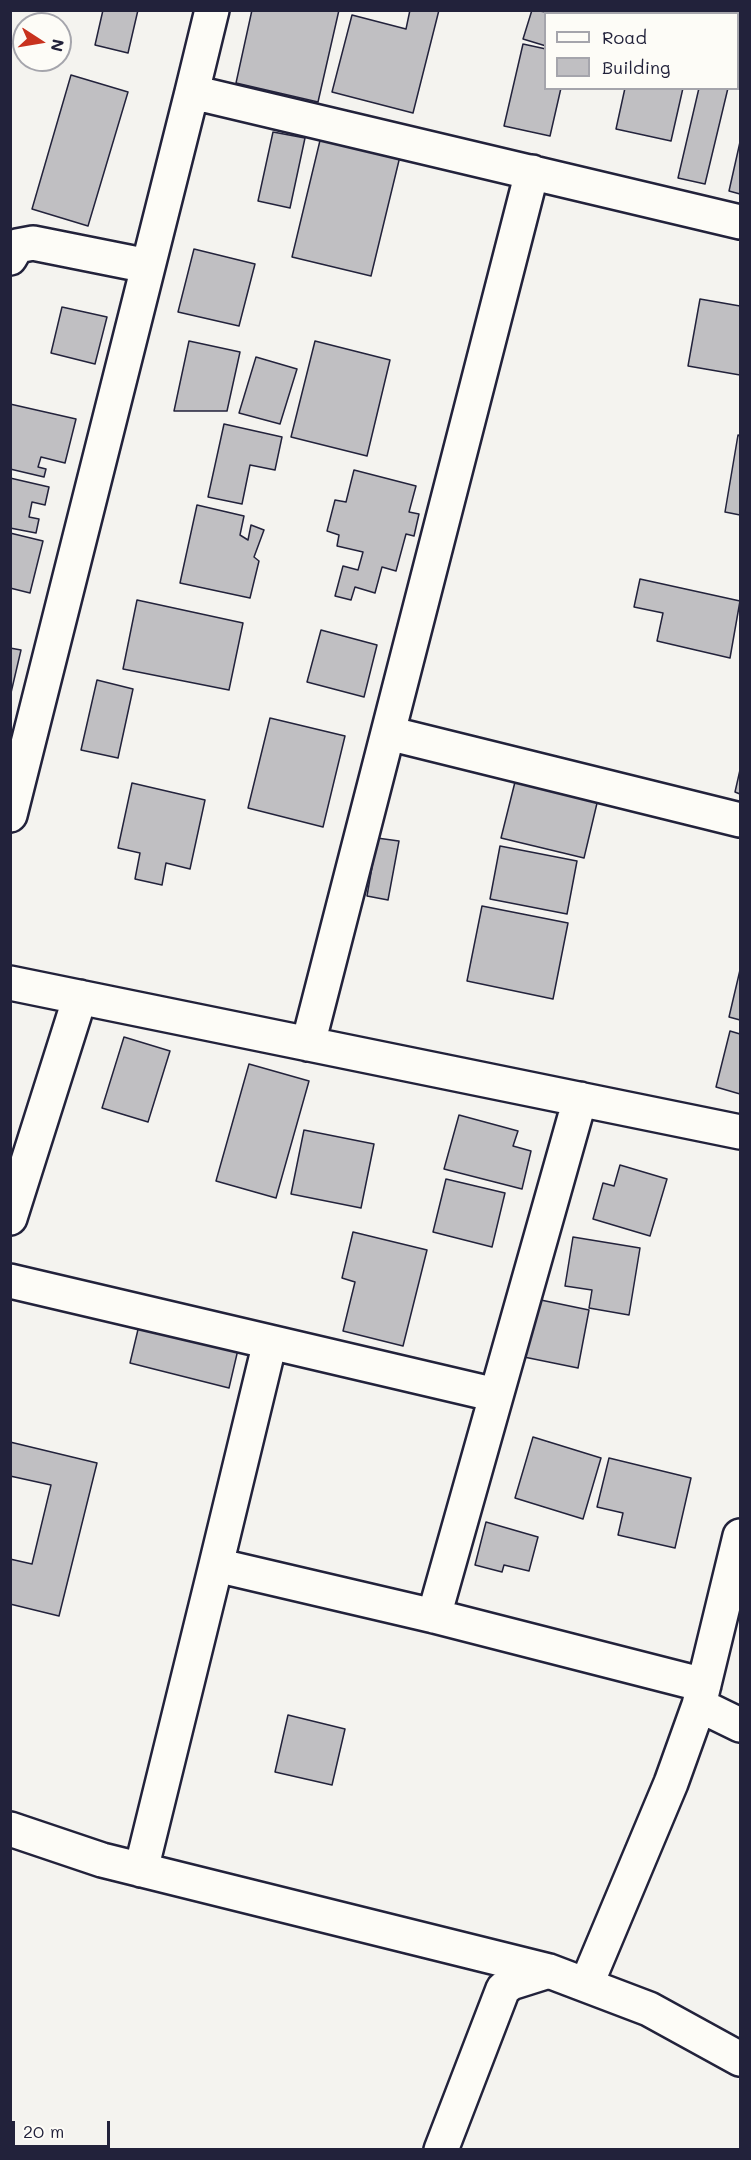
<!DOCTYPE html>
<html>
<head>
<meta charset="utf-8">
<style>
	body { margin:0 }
	#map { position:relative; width:751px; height:2160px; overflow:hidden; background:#f4f3ef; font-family:Mali,sans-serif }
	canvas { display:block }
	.frame { position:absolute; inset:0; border:12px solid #22223b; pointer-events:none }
	.legend { position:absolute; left:544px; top:12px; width:195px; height:78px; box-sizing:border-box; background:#fdfcf7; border:2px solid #a5a5ac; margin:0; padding:8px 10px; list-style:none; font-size:18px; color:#22223b }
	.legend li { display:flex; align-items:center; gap:12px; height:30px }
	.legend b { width:30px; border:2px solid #a5a5ac }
	.north { position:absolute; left:12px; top:12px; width:60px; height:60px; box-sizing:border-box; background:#fdfcf7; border:2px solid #a5a5ac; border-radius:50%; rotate:102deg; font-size:16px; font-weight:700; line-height:24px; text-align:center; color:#22223b }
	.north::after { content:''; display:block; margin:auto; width:21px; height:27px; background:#c8321e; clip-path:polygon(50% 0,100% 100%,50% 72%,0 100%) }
	.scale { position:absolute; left:12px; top:2121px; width:98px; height:27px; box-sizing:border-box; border:3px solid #22223b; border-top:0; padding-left:8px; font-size:18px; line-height:21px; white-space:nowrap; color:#22223b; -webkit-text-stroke:4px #fdfcf7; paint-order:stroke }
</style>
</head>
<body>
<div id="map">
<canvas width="751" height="2160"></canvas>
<div class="frame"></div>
<ul class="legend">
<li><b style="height:8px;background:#fdfcf7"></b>Road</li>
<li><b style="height:16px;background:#c0bfc2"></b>Building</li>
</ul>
<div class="north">N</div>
<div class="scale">20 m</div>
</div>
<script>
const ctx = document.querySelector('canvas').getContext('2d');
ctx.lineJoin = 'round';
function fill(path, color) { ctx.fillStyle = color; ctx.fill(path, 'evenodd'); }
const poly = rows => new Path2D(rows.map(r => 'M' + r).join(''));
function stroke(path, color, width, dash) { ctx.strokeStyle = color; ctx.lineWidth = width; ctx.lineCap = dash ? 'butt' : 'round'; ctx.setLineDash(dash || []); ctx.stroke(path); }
const building = poly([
	[103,10,138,10,128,53,95,45,103,10],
	[252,10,339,10,318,102,236,83,252,10],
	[410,10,439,10,413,113,332,92,352,15,406,29,410,10],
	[532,10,561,14,546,14,546,46,523,39,532,10],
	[523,44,546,49,546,88,561,88,550,136,504,126,523,44],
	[738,53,740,54,740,81,738,80,738,53],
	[71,75,128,92,88,226,32,209,71,75],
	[625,88,683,88,671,141,616,129,625,88],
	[699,88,728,88,705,184,678,178,699,88],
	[323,128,402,148,371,276,292,257,323,128],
	[273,132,305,138,290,208,258,201,273,132],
	[740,142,740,194,729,191,740,142],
	[194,249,255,264,239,326,178,312,194,249],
	[700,299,740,306,740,375,688,366,700,299],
	[62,307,107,317,95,364,51,353,62,307],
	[189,341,240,352,227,411,174,411,189,341],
	[315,341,390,360,367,456,291,437,315,341],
	[256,357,297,369,280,424,239,413,256,357],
	[10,404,76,419,65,463,41,457,38,467,46,469,44,477,10,469,10,404],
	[224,424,282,437,275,470,250,465,242,504,208,497,224,424],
	[738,435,740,436,740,515,725,512,738,435],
	[354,470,416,486,409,512,419,514,414,536,406,534,396,571,382,567,375,593,355,587,351,600,335,596,343,566,358,570,363,552,337,546,339,535,327,531,335,500,346,502,354,470],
	[10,478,49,487,45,505,32,502,29,517,39,519,36,533,10,528,10,478],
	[197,505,244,516,240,535,248,540,251,525,264,530,254,557,259,561,250,598,180,583,197,505],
	[10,533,43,541,30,593,10,588,10,533],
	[640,579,740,601,730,658,657,641,663,613,634,607,640,579],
	[137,600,243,623,229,690,123,669,137,600],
	[321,630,377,645,364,697,307,682,321,630],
	[10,648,21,650,10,697,10,648],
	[97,680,133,689,118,758,81,750,97,680],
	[270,718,345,736,323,827,248,808,270,718],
	[740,770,740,794,735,792,740,770],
	[516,778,598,799,584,858,501,838,516,778],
	[132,783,205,800,190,869,166,863,162,885,135,879,140,853,118,848,132,783],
	[377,838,399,841,388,900,367,896,377,838],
	[500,846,577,861,567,914,490,899,500,846],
	[482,906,568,923,553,999,467,981,482,906],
	[740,970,740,1020,729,1017,740,970],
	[730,1031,740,1034,740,1094,716,1087,730,1031],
	[124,1037,170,1051,148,1122,102,1108,124,1037],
	[249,1064,309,1081,276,1198,216,1181,249,1064],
	[459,1115,518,1131,513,1146,531,1151,522,1189,444,1169,459,1115],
	[304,1130,374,1144,361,1208,291,1194,304,1130],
	[620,1165,667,1179,650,1236,593,1219,603,1183,614,1186,620,1165],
	[446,1179,505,1193,492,1247,433,1232,446,1179],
	[353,1232,427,1250,403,1346,343,1331,355,1282,342,1278,353,1232],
	[573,1237,640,1248,629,1315,589,1308,592,1290,565,1286,573,1237],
	[536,1299,589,1310,578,1368,524,1357,536,1299],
	[141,1317,240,1341,229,1388,130,1363,141,1317],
	[533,1437,601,1458,583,1519,515,1498,533,1437],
	[10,1442,97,1463,59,1616,10,1604,10,1559,32,1564,51,1485,10,1476,10,1442],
	[609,1458,691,1478,675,1548,618,1535,623,1513,597,1507,609,1458],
	[486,1522,538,1537,529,1571,504,1565,502,1572,475,1565,486,1522],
	[288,1715,345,1729,332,1785,275,1772,288,1715]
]);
fill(building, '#c0bfc2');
stroke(building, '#22223b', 1.5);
const minor = poly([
	[212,10,192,92,740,222],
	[10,258,17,246,33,243,148,266],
	[388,733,740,820],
	[10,815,192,92],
	[10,983,740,1132],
	[308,1044,532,172],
	[10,1218,80,997],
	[10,1281,496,1395],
	[216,1565,270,1342],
	[434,1616,580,1099],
	[699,1705,740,1725],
	[10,1829,102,1860,549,1971,649,2009,740,2059],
	[141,1870,216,1565,434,1616,704,1685],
	[587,1983,671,1783,699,1705,740,1536],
	[441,2150,503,1989,511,1983,549,1971]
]);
stroke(minor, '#22223b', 38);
stroke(minor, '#fdfcf7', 33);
</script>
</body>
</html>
